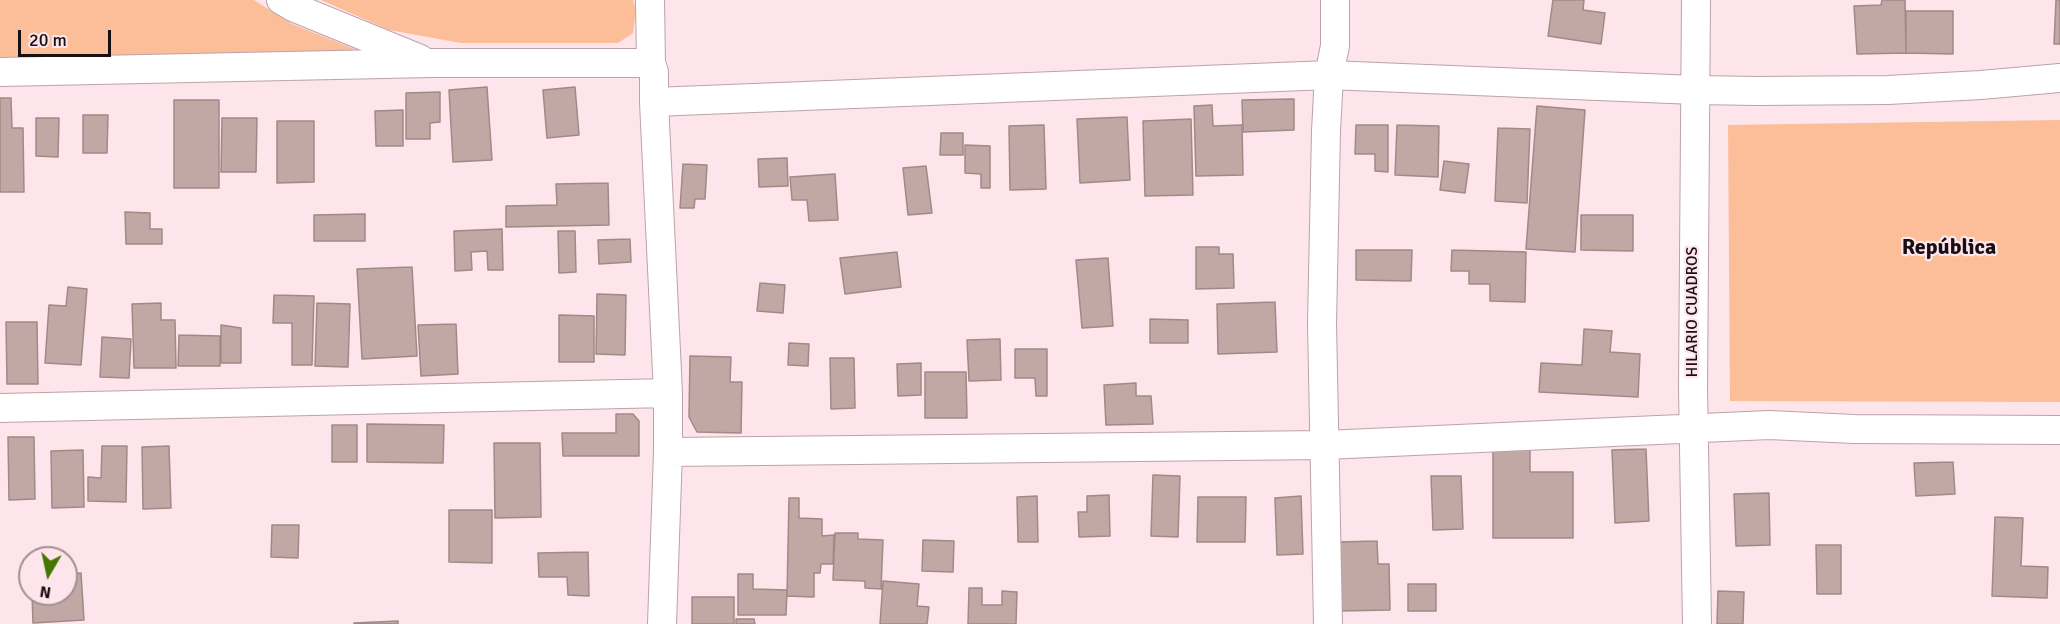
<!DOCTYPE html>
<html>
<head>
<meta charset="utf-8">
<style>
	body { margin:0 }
	#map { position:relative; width:2060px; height:624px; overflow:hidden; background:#fee4eb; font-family:Signika,sans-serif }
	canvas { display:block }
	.north { position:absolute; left:18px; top:546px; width:60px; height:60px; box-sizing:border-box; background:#fee4eb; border:2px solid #a28f94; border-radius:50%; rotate:189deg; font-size:16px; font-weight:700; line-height:24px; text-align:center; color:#170f11 }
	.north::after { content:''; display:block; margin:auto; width:21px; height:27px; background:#457700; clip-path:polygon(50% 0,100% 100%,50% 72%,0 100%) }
	.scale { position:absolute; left:18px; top:30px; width:93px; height:27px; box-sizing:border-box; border:3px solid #170f11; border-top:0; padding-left:8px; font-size:18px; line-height:21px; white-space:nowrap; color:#170f11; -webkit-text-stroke:4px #fee4eb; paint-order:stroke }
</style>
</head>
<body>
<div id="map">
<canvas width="2060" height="624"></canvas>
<div class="north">N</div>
<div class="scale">20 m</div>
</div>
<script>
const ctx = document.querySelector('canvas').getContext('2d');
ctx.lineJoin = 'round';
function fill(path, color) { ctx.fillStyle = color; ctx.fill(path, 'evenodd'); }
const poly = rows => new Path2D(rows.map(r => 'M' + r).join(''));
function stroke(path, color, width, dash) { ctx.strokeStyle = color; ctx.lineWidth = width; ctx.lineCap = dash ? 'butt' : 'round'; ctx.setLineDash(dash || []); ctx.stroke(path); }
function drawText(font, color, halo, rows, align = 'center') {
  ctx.font = font + ' Signika,sans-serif'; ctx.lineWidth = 4.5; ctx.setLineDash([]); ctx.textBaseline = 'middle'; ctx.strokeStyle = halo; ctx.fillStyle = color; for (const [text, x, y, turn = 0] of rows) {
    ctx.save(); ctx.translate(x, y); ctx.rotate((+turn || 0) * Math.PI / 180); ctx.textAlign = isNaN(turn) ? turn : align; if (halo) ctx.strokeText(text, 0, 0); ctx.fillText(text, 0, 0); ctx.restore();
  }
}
fill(poly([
	[0,0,254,0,292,24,367,54,0,57],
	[321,0,633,0,636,10,633,33,618,43,461,43,389,30],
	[2060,120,2060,402,1730,401,1728,125]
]), '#fbbe99');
const building = poly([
	[1553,0,1584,0,1583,10,1605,13,1601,44,1548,36,1553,0],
	[1882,0,1905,0,1906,53,1857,54,1854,6,1881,5,1882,0],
	[2056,0,2060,0,2060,44,2054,44,2056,0],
	[1906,11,1953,11,1953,54,1906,53,1906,11],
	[487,87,492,160,453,162,449,90,487,87],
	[575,87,579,135,547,138,543,90,575,87],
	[440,92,440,122,430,123,430,139,406,139,406,93,440,92],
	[0,98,11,98,12,128,23,128,24,192,0,192,0,98],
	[1294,99,1294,130,1243,132,1242,100,1294,99],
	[174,100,219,100,219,188,174,188,174,100],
	[1212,105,1213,126,1242,125,1243,175,1196,176,1194,106,1212,105],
	[1537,106,1585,110,1575,252,1526,249,1537,106],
	[403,110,403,146,376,146,375,111,403,110],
	[83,115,108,115,107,153,83,153,83,115],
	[1127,117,1130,180,1080,183,1077,119,1127,117],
	[36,118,59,118,58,157,36,156,36,118],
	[222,118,257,118,256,172,221,172,222,118],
	[1191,119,1193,195,1145,196,1143,121,1191,119],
	[277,121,314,121,314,182,277,183,277,121],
	[1044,125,1046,189,1010,190,1009,126,1044,125],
	[1356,125,1388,125,1388,172,1375,171,1375,154,1355,154,1356,125],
	[1397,125,1439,126,1438,177,1395,175,1397,125],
	[1498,128,1530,129,1527,203,1495,201,1498,128],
	[941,133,963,133,963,155,940,155,941,133],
	[965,145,990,146,990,188,981,188,981,174,965,173,965,145],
	[787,158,788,186,759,187,758,159,787,158],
	[1444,161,1469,164,1465,193,1440,190,1444,161],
	[683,164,707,165,705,199,695,199,694,208,680,208,683,164],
	[926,166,932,213,908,215,903,168,926,166],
	[835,174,838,220,809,221,807,200,792,200,790,177,835,174],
	[608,183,609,225,506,227,506,206,557,205,556,184,608,183],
	[125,212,150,213,150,229,162,229,162,244,126,244,125,212],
	[365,214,365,241,314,241,314,215,365,214],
	[1581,215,1633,215,1633,251,1581,250,1581,215],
	[502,229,503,270,488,270,487,251,471,252,472,270,455,271,454,231,502,229],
	[558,231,575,231,576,272,559,273,558,231],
	[630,239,631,262,599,264,598,240,630,239],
	[1196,247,1219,247,1219,254,1233,254,1234,288,1196,289,1196,247],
	[1356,250,1412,250,1411,281,1356,280,1356,250],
	[1452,250,1526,252,1525,302,1490,301,1490,284,1469,284,1469,271,1451,271,1452,250],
	[897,252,901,287,845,294,840,258,897,252],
	[1108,258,1113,326,1082,328,1076,260,1108,258],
	[412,267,417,356,362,359,357,269,412,267],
	[760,283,785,285,783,313,757,311,760,283],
	[68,287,87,289,81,365,45,363,49,305,66,306,68,287],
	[597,294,626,295,625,355,596,354,597,294],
	[274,295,314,296,312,365,292,365,292,323,273,323,274,295],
	[1275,302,1277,352,1218,354,1217,304,1275,302],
	[161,303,161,320,175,320,176,368,134,368,132,304,161,303],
	[317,303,350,304,348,367,315,366,317,303],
	[559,315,594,316,594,362,559,362,559,315],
	[1150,319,1188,320,1188,343,1150,343,1150,319],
	[6,322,37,322,38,384,7,384,6,322],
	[456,324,458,374,421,376,418,325,456,324],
	[221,325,241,328,241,363,221,363,221,325],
	[1584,329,1612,331,1610,352,1640,354,1638,397,1539,392,1541,363,1582,365,1584,329],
	[179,335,220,336,220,366,178,366,179,335],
	[102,337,131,339,129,378,100,377,102,337],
	[1000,339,1001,380,969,381,967,340,1000,339],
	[789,343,809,344,808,366,788,365,789,343],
	[1015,349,1047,349,1047,396,1036,396,1035,378,1015,378,1015,349],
	[690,356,731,357,730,382,742,382,741,433,697,432,689,417,690,356],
	[830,358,854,358,855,408,831,409,830,358],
	[921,363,921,395,898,396,897,364,921,363],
	[925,372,966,372,967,418,925,418,925,372],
	[1136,383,1136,396,1151,396,1153,424,1106,425,1104,385,1136,383],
	[616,414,633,414,639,421,639,456,563,456,562,433,616,433,616,414],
	[367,424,444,425,443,463,367,462,367,424],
	[332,425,357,425,357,462,332,462,332,425],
	[8,437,34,437,35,499,9,500,8,437],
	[494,443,540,443,541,517,495,518,494,443],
	[1493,445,1530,445,1530,472,1573,472,1573,538,1493,538,1493,445],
	[102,446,127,446,126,502,88,501,88,477,101,478,102,446],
	[169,446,171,508,143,509,142,447,169,446],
	[1646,449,1649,521,1615,523,1612,450,1646,449],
	[83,450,84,507,52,508,51,451,83,450],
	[1953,462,1955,494,1916,496,1914,463,1953,462],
	[1153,475,1180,476,1178,537,1151,536,1153,475],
	[1431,476,1461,476,1463,529,1433,530,1431,476],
	[1769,493,1770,545,1736,546,1734,494,1769,493],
	[1109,495,1110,536,1079,537,1078,512,1087,512,1087,496,1109,495],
	[1037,496,1038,542,1018,542,1017,497,1037,496],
	[1301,496,1303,554,1277,555,1275,498,1301,496],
	[1198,497,1246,497,1245,542,1197,542,1198,497],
	[789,498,799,498,799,518,822,519,822,536,834,535,833,564,821,564,820,573,814,573,814,597,787,596,789,498],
	[449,510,492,510,492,563,449,562,449,510],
	[1995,517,2023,518,2021,566,2048,567,2047,598,1992,596,1995,517],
	[272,525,299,525,298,558,271,557,272,525],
	[835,533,858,533,858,539,883,540,881,589,865,588,865,581,833,580,835,533],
	[923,540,954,541,953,572,922,571,923,540],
	[1377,541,1378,564,1389,564,1390,610,1339,611,1337,542,1377,541],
	[1816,545,1841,545,1841,594,1817,594,1816,545],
	[588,552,589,596,568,595,567,577,539,577,538,553,588,552],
	[81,573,84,620,33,623,32,594,66,594,66,574,81,573],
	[738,574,753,574,753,589,787,590,786,615,738,615,738,574],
	[883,581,919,584,917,606,929,607,927,624,880,624,883,581],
	[1408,584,1436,584,1436,611,1408,611,1408,584],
	[969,588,982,588,982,605,1002,605,1002,591,1017,592,1016,624,968,624,969,588],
	[1718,591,1744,592,1743,624,1717,624,1718,591],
	[692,597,734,597,734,624,692,624,692,597],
	[736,619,754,619,755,624,736,624,736,619],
	[398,621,398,624,354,624,354,623,398,621]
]);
fill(building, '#c1a8a5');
stroke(building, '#a18986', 1.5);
const street = poly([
	[281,0,293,7,420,59],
	[650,0,651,63,654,72,654,102,668,393,668,452,662,624],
	[1696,0,1693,388,1697,624],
	[0,72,431,63,651,63],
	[654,102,1329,75,1695,90,1757,91,1888,90,1981,85,2060,78],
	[0,408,668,393],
	[668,452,1325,445,1769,425,1854,429,2060,430],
	[1328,624,1322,323,1326,131,1329,75,1335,46,1335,0]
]);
stroke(street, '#bba3a9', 30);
stroke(street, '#fff', 28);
drawText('16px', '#170f11', '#fee4eb', [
	["HILARIO CUADROS",1693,312,-90]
]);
drawText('bold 22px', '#170f11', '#fee4eb', [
	["República",1949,248]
]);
</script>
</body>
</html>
